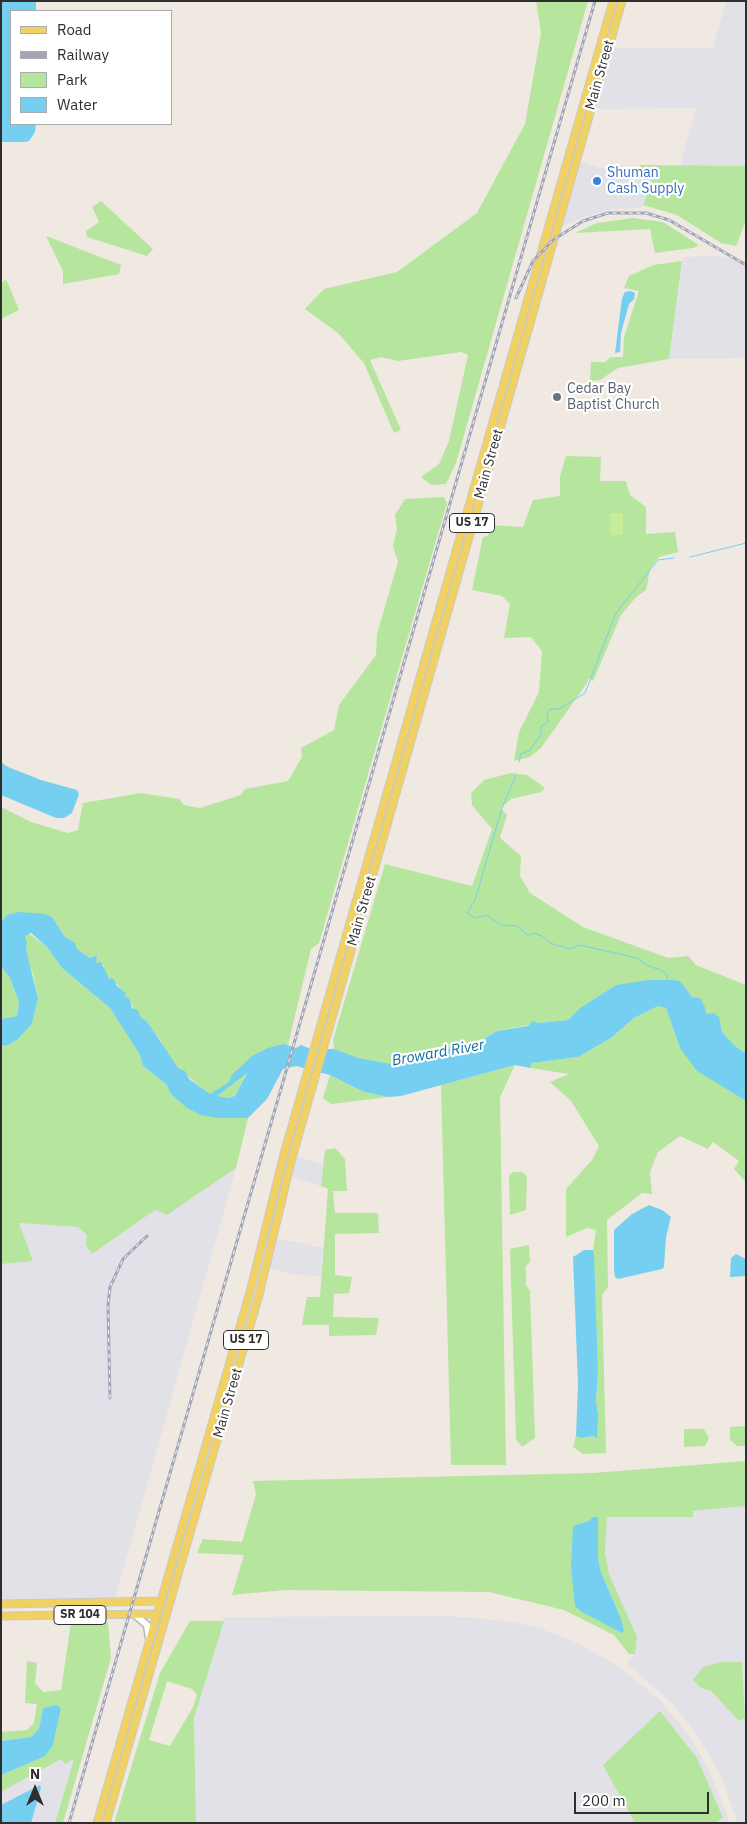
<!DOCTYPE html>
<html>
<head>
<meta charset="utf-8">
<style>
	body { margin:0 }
	#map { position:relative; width:747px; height:1824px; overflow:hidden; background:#efe9e1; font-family:"IBM Plex Sans",sans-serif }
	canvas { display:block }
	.frame { position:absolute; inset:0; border:2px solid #2e2e2e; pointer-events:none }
	.legend { position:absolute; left:10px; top:10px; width:162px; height:115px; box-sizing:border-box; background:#fff; border:1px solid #ababab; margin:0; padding:6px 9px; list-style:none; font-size:15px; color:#2e2e2e }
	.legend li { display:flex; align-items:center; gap:10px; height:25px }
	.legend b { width:25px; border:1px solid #ababab }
	.north { position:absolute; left:10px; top:1764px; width:50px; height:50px; -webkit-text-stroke:4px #fff; paint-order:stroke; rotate:0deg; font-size:14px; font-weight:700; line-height:20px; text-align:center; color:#2e2e2e }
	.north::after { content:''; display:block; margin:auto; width:18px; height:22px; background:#2e2e2e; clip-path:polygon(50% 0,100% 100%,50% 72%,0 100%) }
	.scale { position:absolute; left:574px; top:1792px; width:135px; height:22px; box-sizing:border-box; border:2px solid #2e2e2e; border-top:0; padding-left:6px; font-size:15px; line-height:18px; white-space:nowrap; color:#2e2e2e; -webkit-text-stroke:4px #fff; paint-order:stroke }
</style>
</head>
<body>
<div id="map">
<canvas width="747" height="1824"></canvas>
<div class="frame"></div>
<ul class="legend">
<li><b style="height:6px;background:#f2d163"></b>Road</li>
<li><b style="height:6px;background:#a3a6b8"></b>Railway</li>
<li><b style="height:14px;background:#b6e59e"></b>Park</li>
<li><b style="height:14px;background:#75cff0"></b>Water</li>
</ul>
<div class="north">N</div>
<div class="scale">200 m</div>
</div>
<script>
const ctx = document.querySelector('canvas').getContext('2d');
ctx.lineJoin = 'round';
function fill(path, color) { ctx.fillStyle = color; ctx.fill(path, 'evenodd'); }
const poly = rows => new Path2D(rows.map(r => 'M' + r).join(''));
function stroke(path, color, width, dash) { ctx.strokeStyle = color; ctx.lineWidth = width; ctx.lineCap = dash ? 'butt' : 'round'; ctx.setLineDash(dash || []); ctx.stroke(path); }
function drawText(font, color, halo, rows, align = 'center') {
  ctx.font = font + ' "IBM Plex Sans",sans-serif'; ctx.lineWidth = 4.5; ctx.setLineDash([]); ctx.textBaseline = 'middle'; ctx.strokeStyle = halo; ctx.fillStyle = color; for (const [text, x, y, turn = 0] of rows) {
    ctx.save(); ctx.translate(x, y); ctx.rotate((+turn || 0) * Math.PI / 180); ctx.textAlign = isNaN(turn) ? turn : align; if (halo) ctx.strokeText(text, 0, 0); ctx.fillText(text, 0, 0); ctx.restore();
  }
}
fill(poly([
	[726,1,746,1,746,166,680,166,696,108,594,109,612,48,713,48],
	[579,161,600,168,640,168,640,171,653,176,641,208,612,209,587,216,560,227],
	[713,256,746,261,746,358,669,359,683,257],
	[296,1156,323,1165,321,1186,291,1177],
	[236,1168,115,1599,1,1600,1,1264,33,1260,19,1223,78,1227,87,1235,93,1254,155,1210,167,1215],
	[277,1238,323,1248,321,1276,293,1275,269,1268],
	[746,1506,746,1823,738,1823,720,1774,696,1733,671,1702,627,1663,635,1654,637,1637,609,1574,605,1553,607,1517,692,1517,693,1511],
	[450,1616,515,1622,541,1629,578,1643,615,1664,660,1700,690,1737,710,1772,730,1823,196,1823,194,1718,225,1617],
	[74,1758,55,1823,1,1823,1,1792,62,1759]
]), '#e3e1e8');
fill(poly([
	[536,1,588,1,456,463,446,484,431,485,421,477,439,464,449,441,468,355,461,352,398,361,381,357,370,360,401,430,394,433,364,363,338,333,305,309,324,289,397,272,477,213,525,124,541,33],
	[640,165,746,166,746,220,736,246,721,243,677,215,643,205,653,176,640,171],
	[101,201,153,249,147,256,87,237,86,231,99,222,92,207],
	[633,218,663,222,699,245,693,248,655,253,650,229,575,233,597,223],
	[46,236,121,265,119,274,63,284,63,271],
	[682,261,669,359,618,368,600,380,590,381,591,362,605,362,611,357,623,357,624,337,639,291,624,288,629,276,653,265],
	[6,279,19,310,1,319,1,284],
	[566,456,601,457,600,481,626,481,630,495,646,507,646,534,675,532,678,552,659,557,650,569,646,590,636,597,621,615,593,681,588,678,587,683,541,748,530,757,514,761,519,732,539,692,542,651,531,637,504,638,510,604,502,596,472,590,483,537,488,536,490,525,523,527,533,500,560,496,560,476],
	[444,497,447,503,319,943,311,949,288,1045,284,1044,210,1095,178,1068,167,1055,161,1041,151,1027,141,1018,117,984,110,978,104,971,104,965,95,963,96,955,90,958,77,949,75,943,65,937,52,917,7,915,1,922,1,807,31,822,68,833,78,830,83,803,141,793,179,799,184,805,200,808,241,795,245,789,288,781,302,757,301,748,334,730,339,705,376,655,377,634,398,562,393,546,397,529,395,515,405,499],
	[511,773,527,775,545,788,541,792,511,799,501,808,507,815,500,838,521,856,520,876,530,893,583,927,668,958,688,956,696,965,746,985,746,1053,736,1047,722,1032,706,1014,700,999,692,997,680,981,616,985,580,1008,568,1020,539,1023,497,1031,477,1043,435,1051,391,1064,359,1058,334,1049,333,1040,385,864,472,886,492,829,472,805,471,793,484,780],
	[28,933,47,947,62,968,110,1008,140,1055,143,1066,166,1084,171,1094,218,1118,248,1118,236,1168,167,1215,155,1210,92,1254,86,1245,87,1235,78,1227,19,1223,33,1261,1,1264,1,1045,6,1046,17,1040,32,1024,38,998,33,973,27,961,25,936],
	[1,966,10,978,19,1002,17,1016,1,1019],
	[658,1006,666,1008,680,1048,724,1087,746,1101,746,1182,734,1169,739,1161,713,1142,708,1149,680,1136,658,1152,650,1172,652,1194,642,1193,607,1220,608,1287,602,1295,606,1453,583,1454,573,1447,576,1436,580,1438,594,1436,598,1414,596,1402,598,1369,593,1250,596,1230,587,1228,566,1237,566,1189,592,1160,599,1146,571,1101,550,1082,569,1074,530,1068,530,1063,578,1057,611,1038,634,1018],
	[515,1065,500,1097,506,1465,451,1465,441,1085],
	[247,1072,235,1096,228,1098,216,1096],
	[330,1075,364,1092,388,1097,331,1104,323,1098],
	[335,1148,345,1159,347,1191,333,1191,335,1213,378,1213,379,1233,335,1234,335,1275,352,1277,349,1293,334,1294,333,1317,379,1318,376,1335,329,1336,329,1325,302,1325,307,1297,320,1297,328,1189,321,1186,325,1150],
	[513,1172,522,1172,527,1176,526,1210,510,1215,509,1176],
	[529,1245,530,1262,526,1266,526,1285,530,1291,535,1438,522,1447,516,1439,510,1249],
	[746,1426,746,1446,737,1446,730,1440,730,1427],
	[684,1429,704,1429,709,1438,705,1446,684,1447],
	[746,1461,746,1506,693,1511,693,1517,607,1517,605,1553,609,1574,637,1637,635,1654,629,1654,614,1635,564,1610,489,1592,285,1590,232,1595,244,1555,197,1553,203,1539,242,1542,256,1494,253,1481,593,1473],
	[598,1517,598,1558,601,1572,621,1619,622,1633,575,1606],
	[190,1621,224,1621,194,1718,196,1823,114,1823,160,1673],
	[167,1681,192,1689,197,1695,193,1707,170,1746,149,1740],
	[108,1622,111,1658,63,1823,55,1823,74,1759,65,1764,61,1759,1,1792,1,1775,53,1745,61,1708,57,1705,43,1708,39,1729,31,1737,1,1741,1,1732,27,1730,34,1723,37,1704,25,1703,27,1661,37,1663,35,1683,43,1692,61,1690,71,1623],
	[721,1662,742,1662,745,1718,739,1721,711,1691,701,1688,693,1680,703,1667],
	[660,1711,697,1758,723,1818,715,1823,635,1823,603,1765]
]), '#b6e59e');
fill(poly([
	[610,513,623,513,623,535,611,535]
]), '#c9ec9a');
fill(poly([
	[1,1,36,1,36,11,11,11,11,124,36,124,35,132,29,141,25,142,1,142],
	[631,291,635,293,634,299,629,304,621,333,620,352,615,353,622,298,625,292],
	[1,762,8,767,41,780,77,790,79,794,72,813,64,818,56,818,1,795],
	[18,912,44,914,52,917,65,937,75,943,77,949,90,958,97,955,96,963,101,962,109,978,114,979,117,986,126,993,125,996,129,998,132,1008,138,1010,141,1018,144,1019,151,1027,178,1068,185,1071,189,1079,210,1094,229,1082,232,1075,252,1056,268,1048,284,1044,296,1048,301,1045,311,1049,334,1049,359,1058,391,1064,435,1051,477,1043,497,1031,528,1026,533,1021,539,1023,568,1020,580,1008,616,985,648,980,672,980,680,981,692,997,700,998,705,1007,706,1014,714,1013,719,1017,722,1032,736,1047,746,1053,746,1101,697,1071,680,1048,666,1008,658,1006,634,1018,611,1038,578,1057,531,1063,530,1068,515,1065,401,1096,388,1097,364,1092,330,1075,296,1066,283,1069,267,1099,248,1118,218,1118,201,1115,187,1108,171,1094,166,1084,143,1066,140,1055,110,1008,62,968,47,947,31,933,25,936,27,943,26,950,38,998,32,1024,17,1040,6,1046,1,1045,1,1019,17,1016,19,1002,10,978,1,966,1,922,7,915],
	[247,1073,235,1096,228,1098,217,1096],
	[649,1205,662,1210,671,1217,666,1237,664,1267,662,1269,618,1279,615,1277,614,1270,614,1230,632,1214],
	[584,1250,593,1250,594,1257,598,1369,596,1402,598,1414,597,1438,596,1438,594,1436,580,1438,576,1436,578,1385,573,1257],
	[736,1254,746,1259,746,1276,730,1277,731,1258],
	[593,1517,598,1517,598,1558,601,1572,621,1619,624,1631,622,1633,582,1612,575,1606,571,1567,573,1526,589,1521],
	[57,1705,61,1708,53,1745,45,1756,1,1775,1,1741,31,1737,39,1729,43,1708],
	[40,1785,41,1788,31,1823,1,1823,1,1805]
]), '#75cff0');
stroke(poly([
	[690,557,746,543],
	[519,762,521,754,530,750,541,735,541,726,548,722,547,714,550,709,559,709,585,693,616,613,658,560,674,558],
	[516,775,502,808,475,900,467,913,475,918,486,915,501,925,517,926,528,935,534,933,542,936,550,943,570,949,579,945,637,958,648,966,661,970,667,975,667,979]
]), '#75cff0', 1);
const secondary = poly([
	[134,1614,147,1625,149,1638]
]);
const primary = poly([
	[1,1604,161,1601],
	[1,1616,158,1614],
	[97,1823,250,1292,284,1154,613,1],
	[106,1823,259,1295,292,1158,622,1]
]);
stroke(secondary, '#b4b7c1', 9);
stroke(primary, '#c9c9c9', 9);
stroke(secondary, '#fff', 6);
stroke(primary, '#f2d163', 7);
const rail = poly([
	[516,298,533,261,553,240,583,221,608,213,646,213,669,220,746,265],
	[110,1398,108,1306,110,1287,123,1259,147,1236],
	[69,1823,595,1]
]);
stroke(rail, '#a3a6b8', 3);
stroke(rail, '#fff', 1, [4]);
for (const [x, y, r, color] of [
	[597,181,5,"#3f7fe0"],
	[557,397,5,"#6b7280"]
]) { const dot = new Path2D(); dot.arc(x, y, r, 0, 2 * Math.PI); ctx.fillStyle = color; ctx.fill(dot); stroke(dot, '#fff', 2); }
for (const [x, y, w] of [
	[472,523,45],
	[246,1340,45],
	[80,1615,52]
]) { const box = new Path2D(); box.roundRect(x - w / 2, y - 9.5, w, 19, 4); ctx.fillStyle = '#fff'; ctx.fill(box); stroke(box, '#2e2e2e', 1); }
drawText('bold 12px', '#2e2e2e', null, [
	["US 17",472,523],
	["US 17",246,1340],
	["SR 104",80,1615]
]);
drawText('14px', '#2e2e2e', '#fff', [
	["Main Street",600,75,-74],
	["Main Street",489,464,-74],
	["Main Street",362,911,-74],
	["Main Street",228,1403,-74]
]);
drawText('14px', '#366cbe', '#fff', [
	["Shuman",607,173],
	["Cash Supply",607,189]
], 'left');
drawText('14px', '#5b616d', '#fff', [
	["Cedar Bay",567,389],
	["Baptist Church",567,405]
], 'left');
drawText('italic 15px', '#0d6fa3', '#fff', [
	["Broward River",438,1053,-10]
]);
</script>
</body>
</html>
